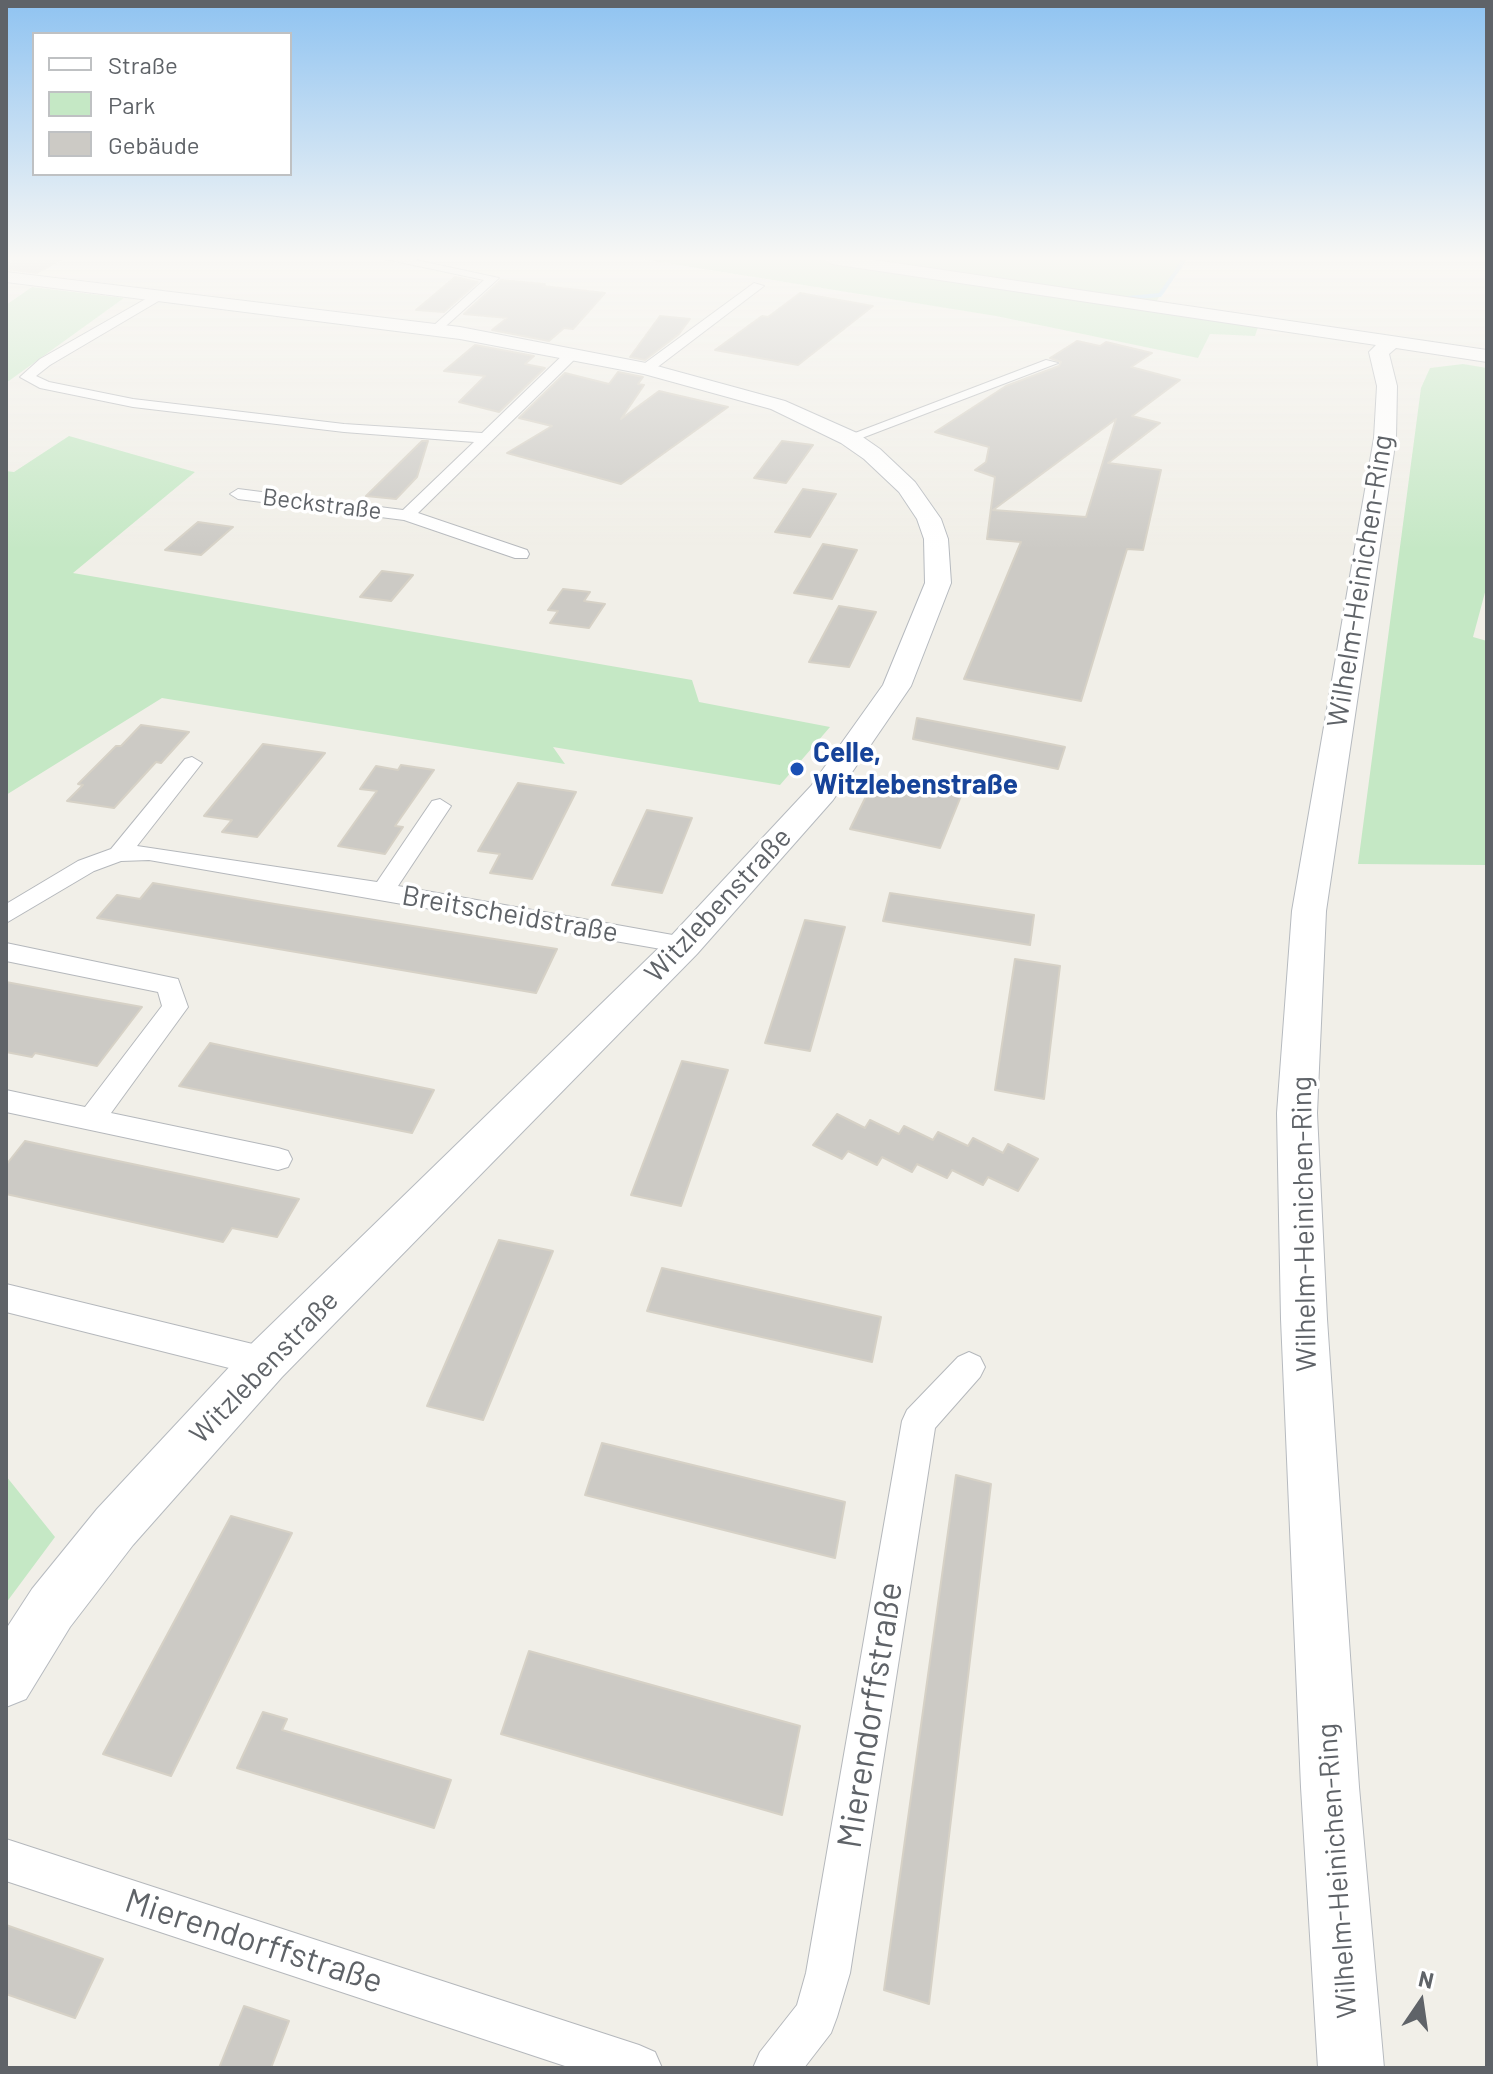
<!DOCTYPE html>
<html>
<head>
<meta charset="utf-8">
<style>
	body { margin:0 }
	#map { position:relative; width:1493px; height:2074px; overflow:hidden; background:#f1efe8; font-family:Barlow,sans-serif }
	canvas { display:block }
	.frame { position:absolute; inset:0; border:8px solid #5f6368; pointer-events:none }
	.legend { position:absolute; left:32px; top:32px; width:260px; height:144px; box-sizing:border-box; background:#fff; border:2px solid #bfc1c3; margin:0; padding:10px 14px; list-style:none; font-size:24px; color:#5f6368 }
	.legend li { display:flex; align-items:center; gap:16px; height:40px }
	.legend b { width:40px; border:2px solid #bfc1c3 }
	.north { position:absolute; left:1381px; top:1962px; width:80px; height:80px; -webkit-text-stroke:6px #fff; paint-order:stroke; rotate:13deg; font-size:22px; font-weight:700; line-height:32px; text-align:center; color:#5f6368 }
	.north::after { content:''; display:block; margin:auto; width:28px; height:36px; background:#5f6368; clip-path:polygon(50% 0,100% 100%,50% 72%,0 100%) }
</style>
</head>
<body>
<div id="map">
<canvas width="1493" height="2074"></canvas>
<div class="frame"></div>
<ul class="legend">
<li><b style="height:10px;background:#fff"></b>Straße</li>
<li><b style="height:22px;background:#c5e8c5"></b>Park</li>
<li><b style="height:22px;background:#cccac5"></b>Gebäude</li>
</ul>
<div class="north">N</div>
</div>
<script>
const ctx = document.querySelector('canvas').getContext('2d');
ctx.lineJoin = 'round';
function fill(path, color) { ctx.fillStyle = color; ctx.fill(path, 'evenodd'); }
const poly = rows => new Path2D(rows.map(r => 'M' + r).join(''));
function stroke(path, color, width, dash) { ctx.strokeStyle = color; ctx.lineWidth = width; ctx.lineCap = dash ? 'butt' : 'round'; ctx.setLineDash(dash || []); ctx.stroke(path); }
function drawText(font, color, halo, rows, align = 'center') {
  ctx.font = font + ' Barlow,sans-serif'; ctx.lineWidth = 7; ctx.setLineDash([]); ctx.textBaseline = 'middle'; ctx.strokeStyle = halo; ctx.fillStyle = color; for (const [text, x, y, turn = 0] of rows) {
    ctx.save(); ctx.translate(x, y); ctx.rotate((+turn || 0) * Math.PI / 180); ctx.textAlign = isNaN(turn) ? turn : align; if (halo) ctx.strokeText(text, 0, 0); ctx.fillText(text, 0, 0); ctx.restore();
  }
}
fill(poly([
	[642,259,1183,259,1156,302,1258,327,1255,336,1210,334,1198,358,996,316],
	[32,287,124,298,6,383,6,305],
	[1463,364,1487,368,1487,585,1473,637,1487,641,1487,865,1358,864,1421,388,1430,368],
	[69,436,195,472,73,573,692,680,699,702,830,727,780,785,553,747,565,764,162,698,6,795,6,471,14,472],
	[6,1476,55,1537,6,1603]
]), '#c5e8c5');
stroke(poly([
	[1128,298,1160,295,1185,259]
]), '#aadaff', 4);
const building = poly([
	[17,259,62,259,37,273,6,269,17,259],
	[455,277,478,282,444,312,416,310,455,277],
	[501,280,545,284,543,286,605,293,573,329,564,328,549,341,492,330,507,318,464,314,501,280],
	[800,293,873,306,798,365,715,350,762,316,768,317,800,293],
	[660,316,690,319,679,334,645,360,630,357,660,316],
	[1077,341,1100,346,1106,342,1152,353,1131,367,1180,380,1132,416,1160,423,1108,463,1161,470,1143,550,1127,549,1081,701,964,679,1021,542,987,539,995,477,975,470,986,462,989,447,935,432,1006,386,1059,366,1061,362,1050,358,1077,341],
	[1116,419,1086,517,993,510,1116,419],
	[475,345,534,356,525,364,545,368,499,412,459,402,485,376,444,371,475,345],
	[618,372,643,377,638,384,644,385,621,419,659,391,728,407,621,484,507,453,552,426,519,418,565,373,609,384,618,372],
	[422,441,428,441,417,477,396,499,366,496,422,441],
	[782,441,813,445,786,483,754,478,782,441],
	[803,489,836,494,810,537,775,532,803,489],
	[198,522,233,527,201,555,165,550,198,522],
	[823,544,857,550,832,599,794,593,823,544],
	[382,571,413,575,391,601,360,597,382,571],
	[563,589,590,592,584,601,605,604,589,628,550,623,558,611,548,610,563,589],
	[839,606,876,612,849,667,809,662,839,606],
	[917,718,1016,737,1065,747,1058,769,913,739,917,718],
	[141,725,189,732,161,763,156,762,114,808,67,801,83,785,78,784,116,746,121,746,141,725],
	[263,744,325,753,257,837,222,832,232,820,204,816,263,744],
	[401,765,434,770,395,826,403,827,385,854,338,846,377,791,360,789,376,766,398,770,401,765],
	[875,778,961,796,940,848,850,829,875,778],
	[518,783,576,792,532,879,490,873,500,854,478,851,518,783],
	[647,810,692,818,662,893,612,885,647,810],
	[153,883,275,904,557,949,536,993,97,918,117,895,140,899,153,883],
	[890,893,1034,915,1030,945,883,921,890,893],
	[805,920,845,927,810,1051,765,1043,805,920],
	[1015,959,1060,966,1044,1099,995,1090,1015,959],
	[6,982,81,996,142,1007,97,1066,35,1053,32,1057,6,1052,6,982],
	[210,1043,270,1056,434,1090,412,1133,179,1086,210,1043],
	[682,1061,728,1070,681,1206,631,1195,682,1061],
	[837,1114,865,1128,870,1120,899,1134,904,1126,933,1140,938,1132,968,1146,973,1138,1003,1153,1008,1144,1038,1159,1018,1191,988,1177,983,1185,952,1170,947,1178,917,1164,912,1172,882,1157,877,1165,848,1151,842,1159,813,1145,837,1114],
	[25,1141,80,1153,299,1199,277,1237,232,1228,223,1242,6,1194,6,1165,25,1141],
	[499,1240,553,1251,483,1420,427,1406,499,1240],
	[662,1268,881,1317,872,1362,647,1311,662,1268],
	[602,1443,845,1502,835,1558,585,1495,602,1443],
	[956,1475,991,1484,929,2004,884,1990,956,1475],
	[231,1516,292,1533,171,1776,103,1754,231,1516],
	[529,1651,800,1726,782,1815,501,1734,529,1651],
	[263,1712,287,1719,282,1730,451,1780,434,1828,237,1768,263,1712],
	[6,1925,103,1959,75,2018,6,1994,6,1925],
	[244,2006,289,2021,271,2068,219,2068,244,2006]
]);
fill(building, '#cccac5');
stroke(building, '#d6d1c6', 2);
const street = poly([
	[6,259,14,259,6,264,6,259],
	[385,259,411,259,499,278,437,334,432,333,432,327,484,280,385,259],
	[754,283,764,286,651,372,641,372,641,366,754,283],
	[158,292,162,293,162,299,50,365,36,376,49,382,133,399,344,424,482,433,568,350,578,350,578,356,418,513,527,550,529,554,527,558,515,558,404,520,238,499,230,494,238,489,403,510,474,442,344,432,133,407,40,388,20,377,40,359,158,292],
	[1046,360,1058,363,854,441,849,442,842,438,1046,360],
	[192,757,202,763,137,846,377,882,432,801,440,799,451,806,398,886,684,937,693,939,696,945,693,951,684,953,149,860,121,861,94,871,6,923,6,904,78,861,111,849,185,759,192,757],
	[6,943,178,979,188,1007,111,1113,278,1148,288,1151,292,1159,288,1167,278,1170,6,1112,6,1090,85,1107,162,1006,158,992,6,961,6,943],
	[6,1284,265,1347,276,1352,281,1362,276,1372,265,1377,6,1312,6,1284],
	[969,1352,980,1357,985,1367,980,1377,935,1428,850,1973,837,2017,831,2033,804,2068,753,2068,760,2052,797,2005,806,1973,902,1421,907,1410,958,1357,969,1352],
	[6,1839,639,2045,655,2052,662,2068,571,2068,6,1881,6,1839]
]);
const secondary = poly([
	[824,259,868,259,1487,350,1487,362,1396,348,1389,354,1397,386,1396,438,1326,911,1317,1113,1327,1319,1359,1787,1384,2068,1318,2068,1301,1787,1281,1319,1277,1113,1292,911,1374,438,1377,386,1369,352,1376,345,832,264,824,259],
	[6,272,460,327,646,363,785,401,857,433,880,449,915,482,941,519,948,539,951,583,911,686,833,800,697,954,282,1377,133,1545,70,1627,26,1699,6,1707,6,1629,32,1589,97,1509,248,1347,671,936,811,786,883,685,925,583,924,539,917,519,899,492,864,459,841,443,771,409,644,374,460,339,6,282,6,272]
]);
stroke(street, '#b5b8bc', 2);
stroke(secondary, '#b6babf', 2);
fill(street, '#fff');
fill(secondary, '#fff');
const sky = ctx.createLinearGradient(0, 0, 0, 550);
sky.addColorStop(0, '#8fc3f1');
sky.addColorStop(0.47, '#f9f8f5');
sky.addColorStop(1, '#f9f8f500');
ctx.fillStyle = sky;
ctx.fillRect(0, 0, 1493, 550);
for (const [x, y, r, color] of [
	[797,769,8,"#1a4fb4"]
]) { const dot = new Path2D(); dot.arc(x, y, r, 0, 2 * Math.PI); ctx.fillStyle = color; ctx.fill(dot); stroke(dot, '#fff', 3); }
drawText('24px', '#5f6368', '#fff', [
	["Beckstraße",322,504,7]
]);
drawText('28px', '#5f6368', '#fff', [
	["Wilhelm-Heinichen-Ring",1360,581,-81],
	["Witzlebenstraße",718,905,-47],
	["Breitscheidstraße",510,914,10],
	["Wilhelm-Heinichen-Ring",1304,1224,-91],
	["Witzlebenstraße",264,1367,-46],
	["Wilhelm-Heinichen-Ring",1337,1871,-94]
]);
drawText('bold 28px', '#164399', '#fff', [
	["Celle,",813,753],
	["Witzlebenstraße",813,785]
], 'left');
drawText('34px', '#5f6368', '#fff', [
	["Mierendorffstraße",870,1715,-81],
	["Mierendorffstraße",254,1941,18]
]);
</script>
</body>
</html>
